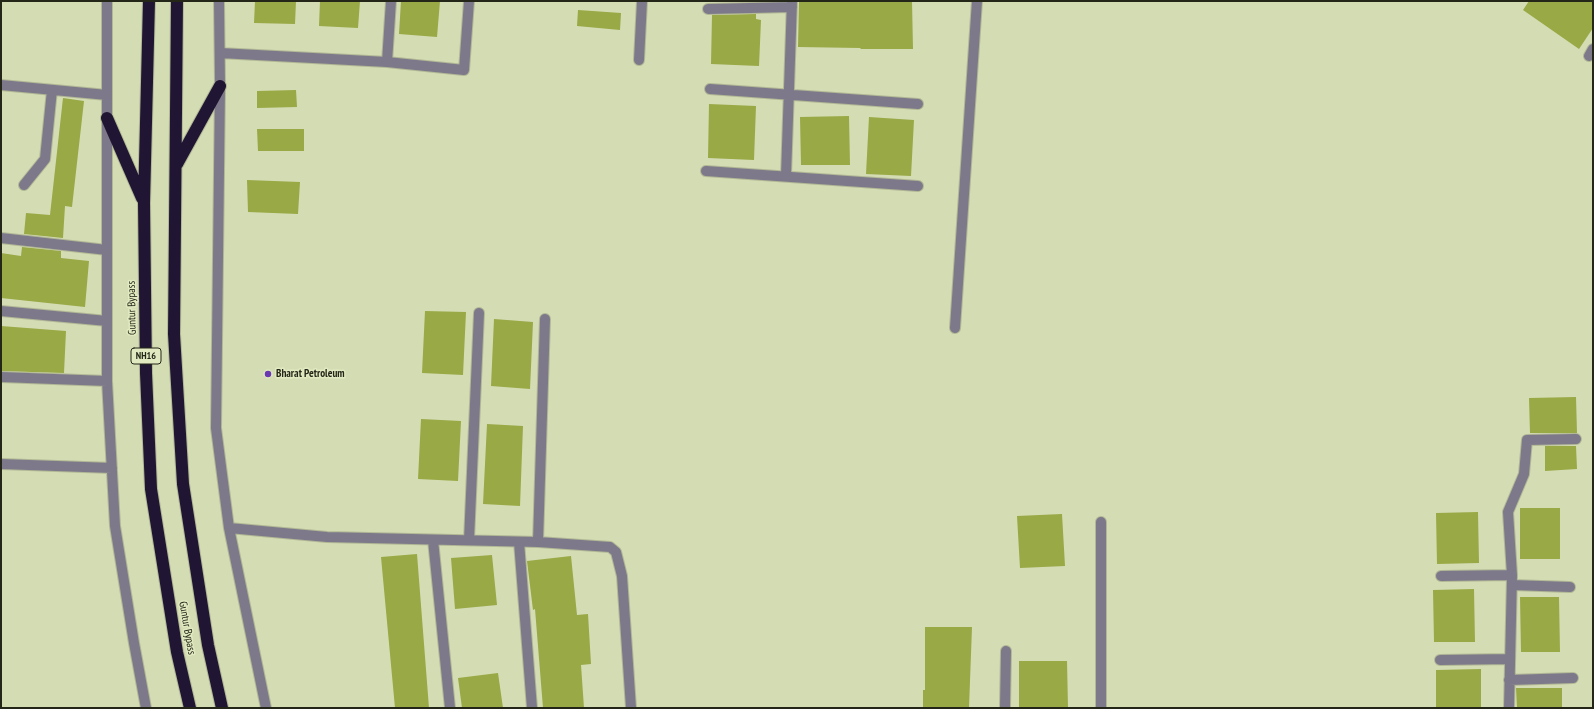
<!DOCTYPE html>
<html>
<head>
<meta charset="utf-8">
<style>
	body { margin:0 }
	#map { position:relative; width:1594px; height:709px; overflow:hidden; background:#d4dcb4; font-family:"PT Sans Narrow",sans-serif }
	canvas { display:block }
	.frame { position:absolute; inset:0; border:2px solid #242718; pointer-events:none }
</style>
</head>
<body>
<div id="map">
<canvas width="1594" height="709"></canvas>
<div class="frame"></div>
</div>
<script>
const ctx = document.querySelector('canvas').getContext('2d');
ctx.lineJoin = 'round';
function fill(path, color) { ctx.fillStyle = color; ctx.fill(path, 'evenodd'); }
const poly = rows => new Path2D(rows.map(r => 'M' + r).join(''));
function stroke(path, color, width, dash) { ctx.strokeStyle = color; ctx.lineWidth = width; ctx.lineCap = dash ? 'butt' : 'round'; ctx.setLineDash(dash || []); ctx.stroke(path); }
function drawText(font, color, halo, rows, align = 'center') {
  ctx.font = font + ' "PT Sans Narrow",sans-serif'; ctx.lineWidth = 3; ctx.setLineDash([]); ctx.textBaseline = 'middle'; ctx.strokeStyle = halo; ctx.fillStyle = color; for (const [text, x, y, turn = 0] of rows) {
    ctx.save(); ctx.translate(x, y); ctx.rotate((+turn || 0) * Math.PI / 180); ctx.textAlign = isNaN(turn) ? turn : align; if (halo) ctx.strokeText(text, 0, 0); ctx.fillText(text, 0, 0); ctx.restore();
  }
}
fill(poly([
	[255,1,296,1,295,24,254,23],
	[320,1,360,1,358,28,319,26],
	[401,1,440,1,437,37,399,34],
	[799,1,912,1,913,49,861,49,860,48,798,47],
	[1529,1,1593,1,1593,28,1579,49,1523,10],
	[578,10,621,13,620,30,577,26],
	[756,14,756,19,761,20,759,66,711,64,712,15],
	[296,90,297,107,257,108,257,91],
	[63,98,84,101,72,207,65,206,63,238,24,234,26,213,50,215],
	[709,104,756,106,754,160,708,158],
	[849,116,850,165,801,165,800,117],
	[869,117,914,120,911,176,866,174],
	[257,129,304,129,304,151,258,151],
	[247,180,300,182,298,214,248,212],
	[22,247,61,251,61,258,89,261,85,307,1,298,1,253,21,256],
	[425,311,466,312,463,375,422,373],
	[494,319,533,322,530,389,491,386],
	[1,326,66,331,64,373,1,371],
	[1576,397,1577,433,1530,433,1529,398],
	[421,419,461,421,458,481,418,479],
	[487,424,523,426,520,506,483,504],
	[1576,446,1577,469,1545,471,1545,446],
	[1520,508,1560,508,1560,559,1520,559],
	[1478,512,1479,563,1437,564,1436,513],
	[1062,514,1065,566,1020,568,1017,516],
	[417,554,429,708,395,708,381,557],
	[492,555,497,605,455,609,451,558],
	[571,556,577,615,588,614,591,664,581,665,584,708,543,708,535,609,533,610,527,561],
	[1474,589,1475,642,1434,642,1433,590],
	[1520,597,1559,597,1560,652,1521,652],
	[925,627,972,627,969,708,923,708,923,690,925,690],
	[1019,661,1067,661,1068,708,1019,708],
	[1481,669,1481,708,1436,708,1436,670],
	[498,673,503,708,462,708,458,678],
	[1516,688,1562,688,1562,708,1517,708]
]), '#99a945');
const minor = poly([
	[107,1,107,381,115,526,134,643,146,708],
	[219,1,220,86,216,428,229,528,266,708],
	[708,9,792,7],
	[220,53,387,62,464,70,469,1],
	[1589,56,1593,49],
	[639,60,642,1],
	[387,62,391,1],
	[1,85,107,95],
	[710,89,918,104],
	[706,171,918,186],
	[786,176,792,1],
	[24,185,45,159,52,90],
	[1,238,107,250],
	[1,311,107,321],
	[955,328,977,1],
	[1,377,107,381],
	[1,464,112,468],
	[1101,522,1101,708],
	[229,528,327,537,538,542,610,547,616,552,622,576,631,708],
	[433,540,450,708],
	[469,540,479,313],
	[519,542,532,708],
	[538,542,545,319],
	[1441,576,1512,575],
	[1512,585,1570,587],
	[1440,660,1510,659],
	[1509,680,1573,678],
	[1005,708,1006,651],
	[1509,708,1512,575,1508,512,1524,474,1527,440,1576,439]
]);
const highway = poly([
	[149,1,144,203,146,373,151,489,177,652,190,708],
	[177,1,174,334,183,484,208,645,222,708],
	[107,118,142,198],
	[177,164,220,86]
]);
stroke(minor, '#b1b895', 12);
stroke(highway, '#b1b895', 14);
stroke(minor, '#7e798a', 10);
stroke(highway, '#201633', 12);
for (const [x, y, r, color] of [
	[268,374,4,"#6939b1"]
]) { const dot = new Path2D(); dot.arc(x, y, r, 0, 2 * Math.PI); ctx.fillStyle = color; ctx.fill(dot); stroke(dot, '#e1e9c0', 1.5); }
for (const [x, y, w] of [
	[146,356,30]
]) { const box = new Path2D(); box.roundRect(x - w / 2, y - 8, w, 16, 3); ctx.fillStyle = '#e1e9c0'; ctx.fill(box); stroke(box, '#242718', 1); }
drawText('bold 10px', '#242718', null, [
	["NH16",146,356]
]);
drawText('11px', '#242718', '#e1e9c0', [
	["Guntur Bypass",132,308,-91],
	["Guntur Bypass",187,628,80]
]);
drawText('bold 11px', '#242718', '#e1e9c0', [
	["Bharat Petroleum",276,374]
], 'left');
</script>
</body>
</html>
